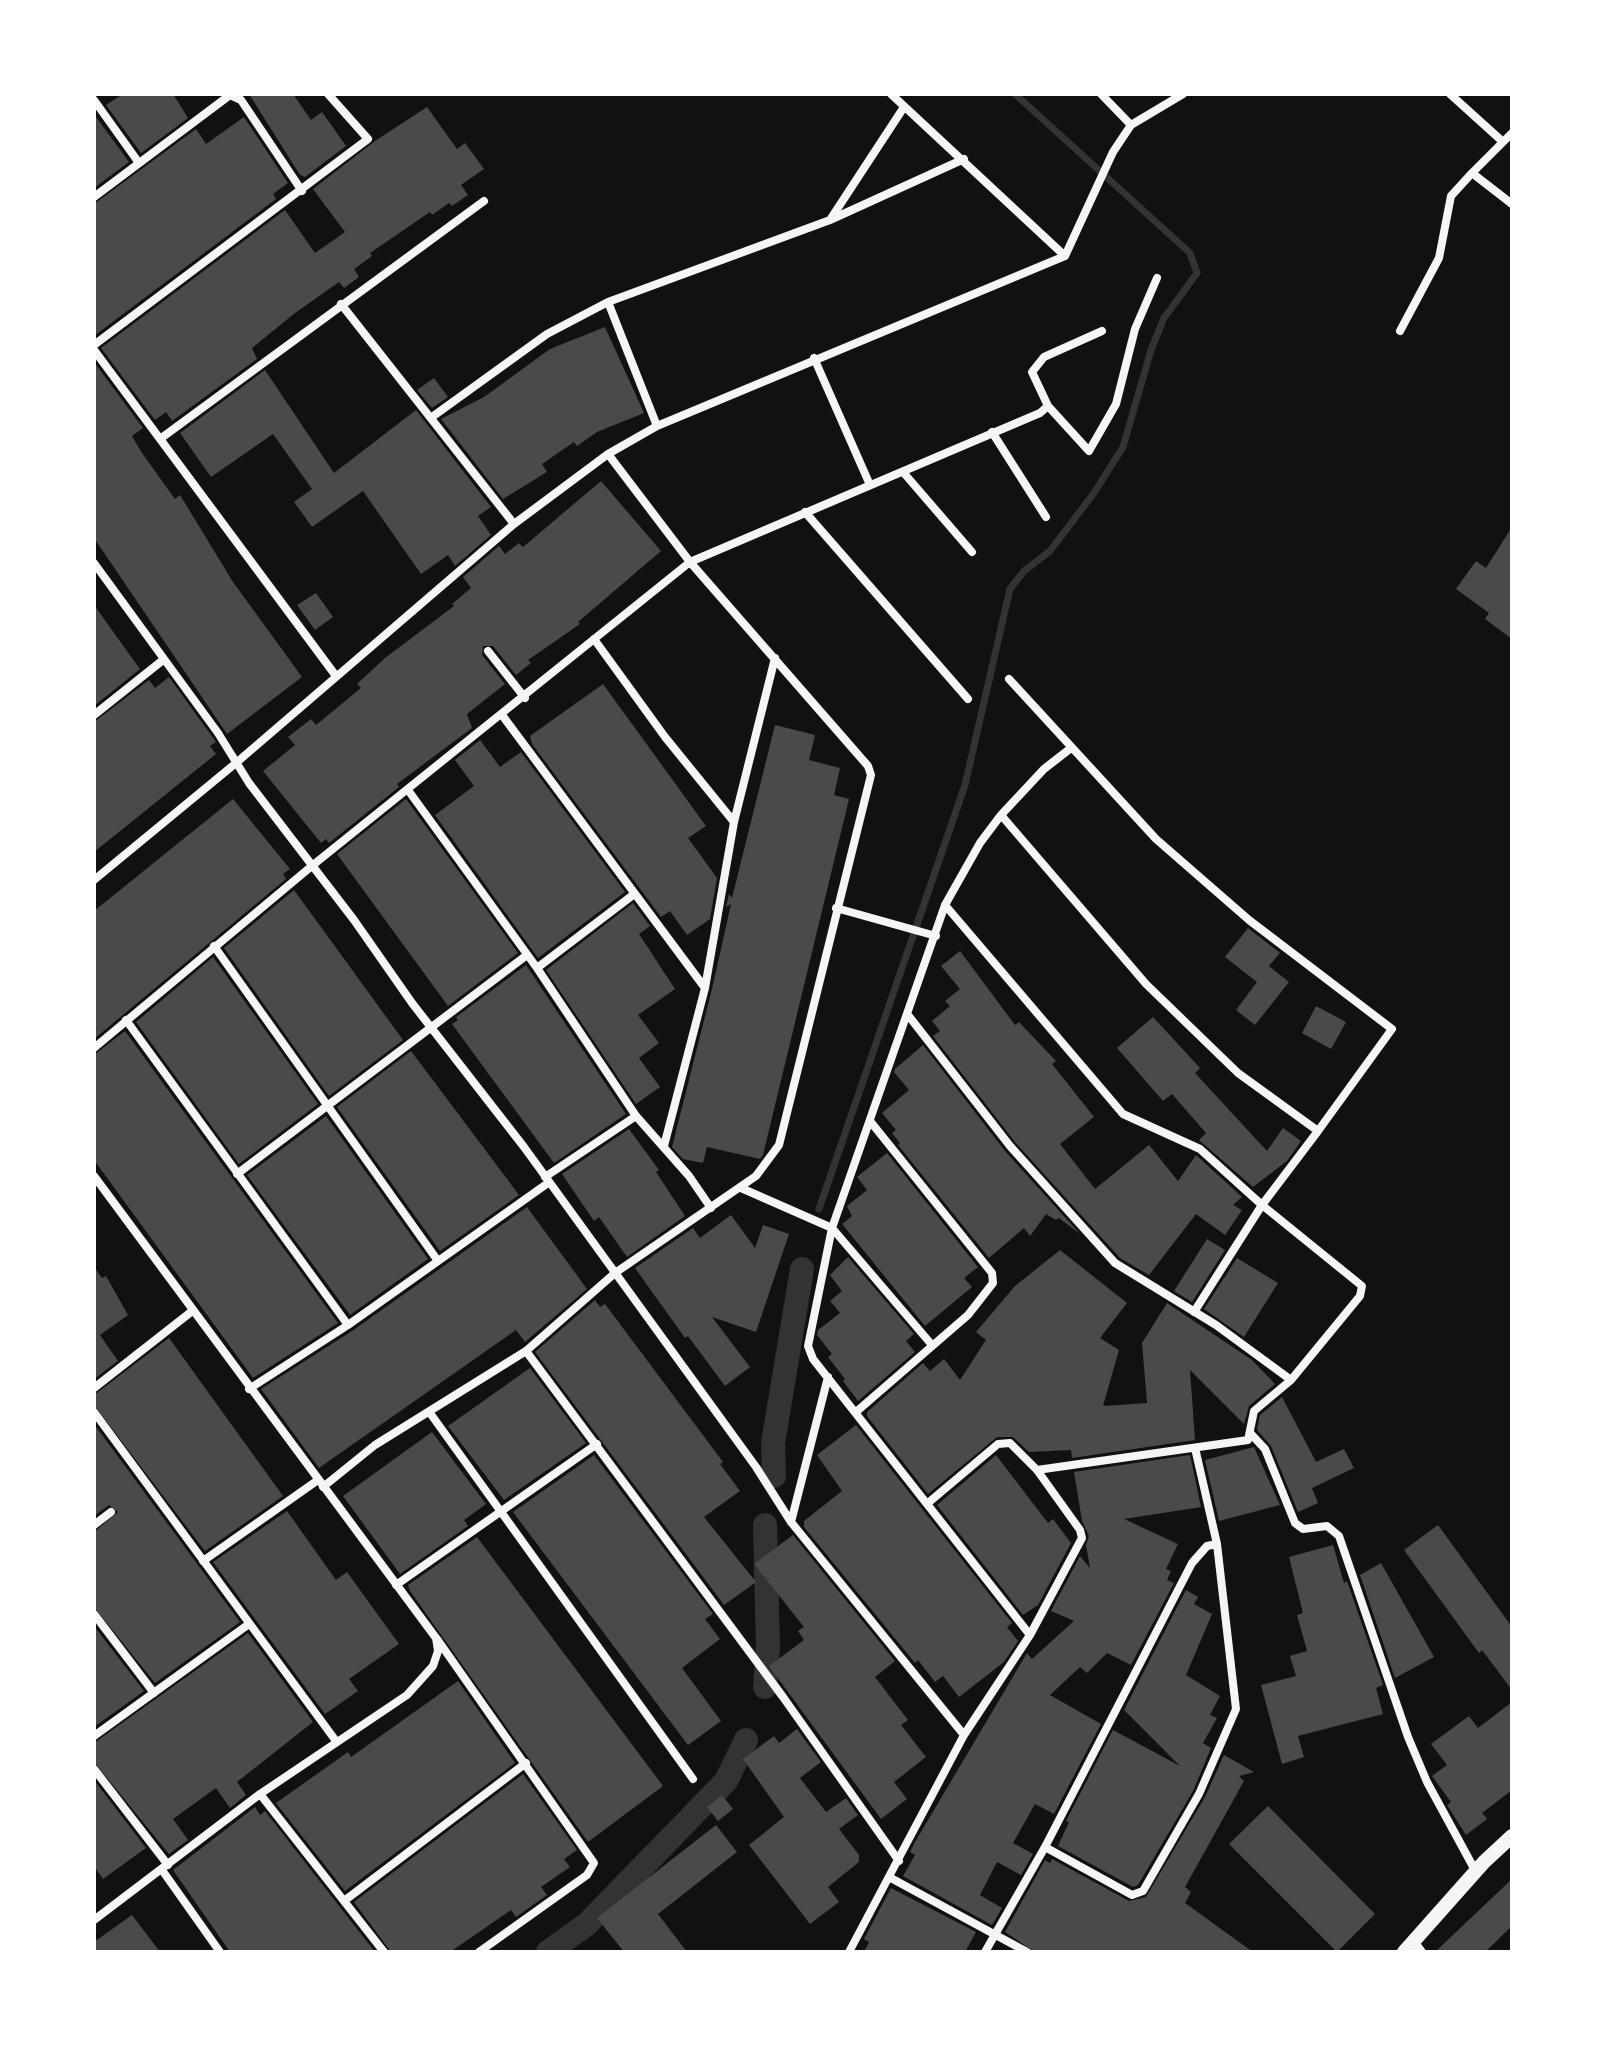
<!DOCTYPE html>
<html>
<head>
<meta charset="utf-8">
<style>
	body { margin:0 }
	#map { position:relative; width:1606px; height:2046px; overflow:hidden; background:#111; font-family:Raleway,sans-serif }
	canvas { display:block }
	.frame { position:absolute; inset:0; border:96px solid #fff; pointer-events:none }
</style>
</head>
<body>
<div id="map">
<canvas width="1606" height="2046"></canvas>
<div class="frame"></div>
</div>
<script>
const ctx = document.querySelector('canvas').getContext('2d');
ctx.lineJoin = 'round';
const poly = rows => new Path2D(rows.map(r => 'M' + r).join(''));
function stroke(path, color, width, dash) { ctx.strokeStyle = color; ctx.lineWidth = width; ctx.lineCap = dash ? 'butt' : 'round'; ctx.setLineDash(dash || []); ctx.stroke(path); }
function fill(path, color) { ctx.fillStyle = color; ctx.fill(path, 'evenodd'); }
stroke(poly([
	[819,1209,965,785,1010,589,1024,571,1050,551,1094,493,1123,447,1151,350,1164,318,1197,273,1190,253,1015,94]
]), '#333', 7);
stroke(poly([
	[774,1476,773,1443,802,1269],
	[765,1687,768,1647,765,1525],
	[548,1952,587,1924,726,1781,746,1740]
]), '#333', 24);
fill(poly([
	[123,94,173,94,188,118,141,153,106,105],
	[249,94,293,94,311,120,322,112,346,146,305,177,300,175],
	[427,107,457,149,465,143,484,169,461,185,468,195,452,206,449,203,432,215,430,212,370,253,372,256,354,269,359,277,344,288,339,282,295,313,252,348,257,359,172,421,166,412,155,420,101,348,285,210,315,253,345,232,313,189,375,141],
	[94,114,129,162,94,188],
	[244,117,288,183,273,194,276,199,94,336,94,204,196,129,206,144],
	[605,327,644,413,597,432,577,446,574,442,542,464,547,472,503,499,441,419,484,397,550,349],
	[94,362,143,428,132,436,142,453,175,499,180,495,233,582,302,677,227,734,94,538],
	[265,370,334,473,416,410,491,507,478,516,491,535,455,566,448,555,421,574,363,491,312,527,294,502,312,489,273,434,211,477,180,433],
	[434,378,448,397,432,408,417,390],
	[601,481,661,551,578,622,580,624,528,660,531,663,516,675,493,646,483,646,482,655,505,684,467,714,472,728,397,784,399,787,329,843,326,839,321,843,263,771,295,745,288,737,311,719,316,725,361,688,357,684,385,658,454,606,452,604,471,588,463,577,499,546,505,554,519,543,523,547],
	[1512,527,1512,639,1485,619,1489,613,1456,589,1476,561,1486,568],
	[316,593,333,617,315,630,297,605],
	[94,605,140,669,94,706],
	[169,677,216,742,210,746,216,754,94,852,94,722,149,680,155,688],
	[603,684,706,826,688,838,717,878,710,919,687,935,670,911,661,917,532,744,530,736],
	[775,725,815,735,809,760,840,768,834,795,849,799,763,1155,760,1159,707,1147,703,1163,683,1159,672,1147,712,989,731,904,726,907,729,894,732,898],
	[480,740,500,767,521,752,625,892,538,958,435,815,474,786,455,760],
	[233,799,290,869,283,874,286,879,94,1039,94,911],
	[406,799,518,953,448,1006,337,854],
	[294,890,403,1040,329,1096,224,948],
	[633,903,650,926,639,934,675,989,638,1015,659,1043,639,1058,660,1087,636,1104,546,970],
	[1248,928,1280,953,1269,966,1289,982,1255,1025,1236,1010,1257,982,1225,957],
	[960,951,1015,1025,1019,1022,1056,1061,1052,1064,1094,1117,1060,1144,1095,1189,1149,1145,1178,1181,1196,1155,1242,1197,1233,1205,1242,1210,1225,1235,1196,1214,1149,1275,1120,1258,1015,1142,933,1036,940,1031,932,1021,950,1006,945,1001,960,989,941,966],
	[213,957,318,1104,239,1164,136,1022],
	[526,965,626,1114,554,1163,452,1024,458,1020,456,1017],
	[1316,1006,1346,1022,1331,1049,1302,1033],
	[1153,1017,1200,1068,1195,1073,1267,1151,1283,1128,1301,1141,1287,1161,1253,1187,1199,1140,1206,1133,1172,1094,1163,1101,1117,1048],
	[125,1031,338,1323,253,1378,94,1160,94,1055],
	[923,1045,1005,1151,1080,1234,1059,1218,1056,1220,1046,1214,1030,1236,1024,1228,989,1258,898,1145,900,1143,892,1133,896,1130,882,1113,909,1090,894,1072,895,1069],
	[411,1051,519,1195,440,1251,337,1107],
	[326,1116,428,1259,350,1315,247,1175],
	[629,1129,659,1170,656,1172,685,1216,627,1257,599,1217,594,1221,562,1174],
	[887,1153,978,1267,964,1278,972,1287,925,1326,842,1224,852,1216,847,1206,867,1190,857,1177],
	[527,1207,587,1289,525,1342,516,1330,319,1468,261,1389,352,1331],
	[731,1215,755,1248,763,1225,789,1234,756,1332,712,1317,750,1367,725,1386,688,1336,685,1338,635,1268,693,1228,700,1238],
	[1207,1239,1225,1250,1192,1302,1174,1291],
	[1060,1250,1127,1303,1100,1338,1119,1350,1103,1406,1147,1403,1142,1343,1167,1303,1252,1360,1275,1384,1249,1406,1244,1424,1190,1370,1195,1440,1072,1458,1071,1450,1029,1452,1013,1437,997,1437,928,1494,867,1416,867,1412,923,1363,930,1371,944,1359,960,1380,986,1340,976,1332,1015,1286],
	[848,1257,914,1334,906,1341,915,1352,858,1401,843,1381,845,1379,828,1357,832,1354,817,1335,818,1330,840,1313,830,1301,842,1291,830,1275],
	[1237,1258,1278,1283,1244,1337,1204,1309],
	[94,1267,102,1278,106,1276,128,1315,100,1335,118,1361,94,1379],
	[595,1300,600,1307,605,1304,723,1462,720,1464,740,1491,704,1517,756,1582,724,1605,535,1352],
	[169,1338,283,1496,205,1551,94,1405,94,1395],
	[530,1368,586,1443,504,1500,448,1426],
	[1282,1397,1316,1462,1344,1449,1354,1468,1312,1488,1318,1503,1298,1512,1271,1446,1257,1430,1260,1415],
	[94,1424,240,1622,155,1683,94,1607,94,1532,118,1512,109,1505,94,1516],
	[856,1425,1012,1623,1007,1627,1018,1641,1004,1662,959,1697,943,1676,935,1682,918,1660,915,1663,804,1527,804,1521,842,1491,817,1455],
	[432,1432,486,1504,464,1520,468,1526,400,1574,343,1496],
	[1254,1447,1280,1505,1219,1521,1205,1460],
	[594,1455,713,1614,705,1619,720,1639,682,1668,721,1721,688,1745,513,1512],
	[996,1455,1048,1523,1053,1519,1071,1543,1038,1605,1023,1615,937,1505],
	[1190,1455,1201,1507,1124,1519,1178,1544,1166,1569,1171,1571,1167,1580,1174,1583,1131,1665,1107,1653,1087,1673,1080,1667,1050,1695,1101,1724,1054,1814,1035,1804,1013,1843,1033,1854,1021,1875,997,1862,980,1895,1002,1908,992,1925,903,1876,915,1855,910,1852,915,1842,1027,1653,1032,1659,1074,1621,1051,1611,1080,1556,1090,1568,1086,1545,1089,1536,1082,1521,1074,1472],
	[287,1511,336,1580,347,1572,399,1644,349,1679,358,1691,325,1714,213,1562],
	[1438,1525,1512,1627,1512,1690,1482,1650,1479,1653,1404,1550],
	[793,1535,895,1661,875,1677,908,1720,901,1725,926,1757,894,1782,907,1799,881,1819,769,1666,804,1640,798,1631,804,1627,754,1564],
	[477,1537,663,1786,588,1842,410,1591,408,1585],
	[1333,1545,1344,1583,1347,1581,1383,1685,1376,1688,1383,1714,1298,1736,1304,1757,1282,1764,1261,1685,1296,1676,1290,1656,1307,1651,1297,1615,1303,1613,1289,1557],
	[1381,1563,1434,1657,1395,1678,1360,1575],
	[1186,1590,1198,1597,1194,1604,1212,1614,1186,1675,1220,1696,1210,1715,1217,1718,1203,1743,1211,1748,1193,1791,1138,1885,1133,1887,1058,1846,1069,1822,1066,1821,1113,1730,1180,1766,1124,1710],
	[94,1626,144,1691,94,1727],
	[248,1633,313,1722,237,1782,246,1795,230,1808,216,1788,173,1819,188,1840,169,1854,94,1762,94,1743],
	[458,1681,515,1763,345,1891,276,1803,348,1752,351,1757],
	[1512,1702,1512,1790,1482,1813,1487,1819,1466,1835,1447,1805,1451,1802,1432,1776,1447,1765,1431,1744,1469,1716,1478,1728],
	[797,1729,821,1762,800,1778,826,1812,846,1798,858,1815,839,1829,859,1855,859,1862,828,1887,839,1902,810,1924,749,1845,784,1817,743,1759,774,1736,779,1743],
	[1224,1755,1254,1772,1239,1776,1244,1781,1185,1887,1191,1892,1185,1903,1253,1952,1035,1952,1005,1932,1045,1860,1050,1863,1052,1859,1129,1901,1146,1897,1205,1797],
	[523,1774,577,1850,564,1859,570,1867,541,1887,547,1895,516,1917,511,1910,450,1952,391,1952,354,1902],
	[94,1780,146,1848,103,1879,94,1866],
	[722,1795,733,1809,718,1821,707,1807],
	[1268,1806,1375,1914,1337,1952,1229,1844],
	[255,1807,260,1815,265,1811,375,1952,230,1952,173,1870],
	[716,1825,737,1852,658,1914,687,1952,624,1952,597,1918],
	[1512,1879,1512,1926,1485,1952,1435,1952],
	[891,1888,976,1932,965,1952,864,1952,869,1942,864,1939],
	[132,1915,160,1952,94,1952,94,1942]
]), '#4a4a4a');
stroke(poly([
	[891,94,1065,256],
	[1101,94,1131,125],
	[1450,94,1502,141],
	[94,100,139,163],
	[1512,133,1472,173,1512,204],
	[94,197,230,95,241,100,302,191],
	[830,220,904,107],
	[608,302,657,426],
	[341,304,514,524],
	[1102,331,1044,357,1032,372,1048,406,1089,451,1116,404,1135,329,1157,278],
	[1400,331,1439,258,1451,196,1472,173],
	[94,345,368,139,328,94],
	[94,350,336,676],
	[814,358,870,485],
	[432,417,547,334,608,302,830,220,964,159],
	[992,432,1046,517],
	[160,439,484,201],
	[903,472,972,552],
	[805,512,968,699],
	[94,563,218,733,249,783,354,920,412,1003,524,1147,756,1467,791,1522,964,1735],
	[594,639,665,737,734,822],
	[488,651,525,698],
	[1009,679,1156,839,1249,920,1392,1029,1318,1131],
	[94,715,163,660],
	[502,715,705,988],
	[408,790,537,968,636,1116,689,1176,711,1208],
	[1001,815,1044,769,1071,748],
	[94,880,236,763,514,524,608,454,657,426,1065,256,1113,152,1131,125,1183,94],
	[945,905,1123,1114,1200,1149,1262,1205,1194,1312],
	[836,908,936,936],
	[214,946,438,1261],
	[537,968,633,895],
	[908,1015,1010,1146,1115,1263,1216,1325,1291,1380],
	[126,1020,348,1325],
	[94,1048,313,865,690,562,1040,413,1048,406],
	[664,1146,705,988,734,822,775,658],
	[237,1174,527,955],
	[94,1176,436,1638,438,1651,433,1666,407,1695,260,1794,94,1920],
	[545,1177,636,1116],
	[741,1188,832,1228],
	[832,1228,932,1345],
	[526,1351,783,1697,899,1861],
	[94,1388,191,1312],
	[249,1389,348,1325,548,1183],
	[94,1412,336,1741],
	[856,1412,968,1315,993,1283,992,1273,870,1121],
	[430,1413,693,1779],
	[1251,1434,1265,1449,1295,1523,1303,1529,1327,1526,1339,1536,1408,1737,1427,1782,1476,1872],
	[323,1487,375,1445,526,1351,615,1273,756,1176,779,1145,871,775,868,766,690,562,608,454],
	[791,1522,828,1377],
	[94,1525,111,1512],
	[203,1561,318,1480],
	[396,1585,597,1444],
	[94,1614,154,1693],
	[1030,1635,813,1359,808,1346,832,1228,945,905,980,843,1001,815,1146,984,1238,1073,1318,1131,1262,1205,1362,1286,1360,1296,1291,1380,1254,1411,1248,1440,1037,1470],
	[437,1639,594,1863,587,1875,479,1952],
	[94,1736,249,1624],
	[94,1769,168,1865],
	[260,1794,384,1952],
	[1045,1847,1132,1895,1143,1891,1199,1794,1236,1709,1217,1544,1195,1448],
	[162,1870,220,1952],
	[889,1877,1027,1952],
	[344,1901,526,1763],
	[1413,1940,1422,1952],
	[849,1952,964,1735,1030,1635,1082,1538,1080,1530,1037,1470,1010,1443,998,1444,928,1503],
	[985,1952,1045,1847,1192,1563,1207,1546,1217,1544]
]), '#f5f5f5', 8);
stroke(poly([
	[1404,1952,1484,1862,1512,1836]
]), '#f5f5f5', 14);
</script>
</body>
</html>
